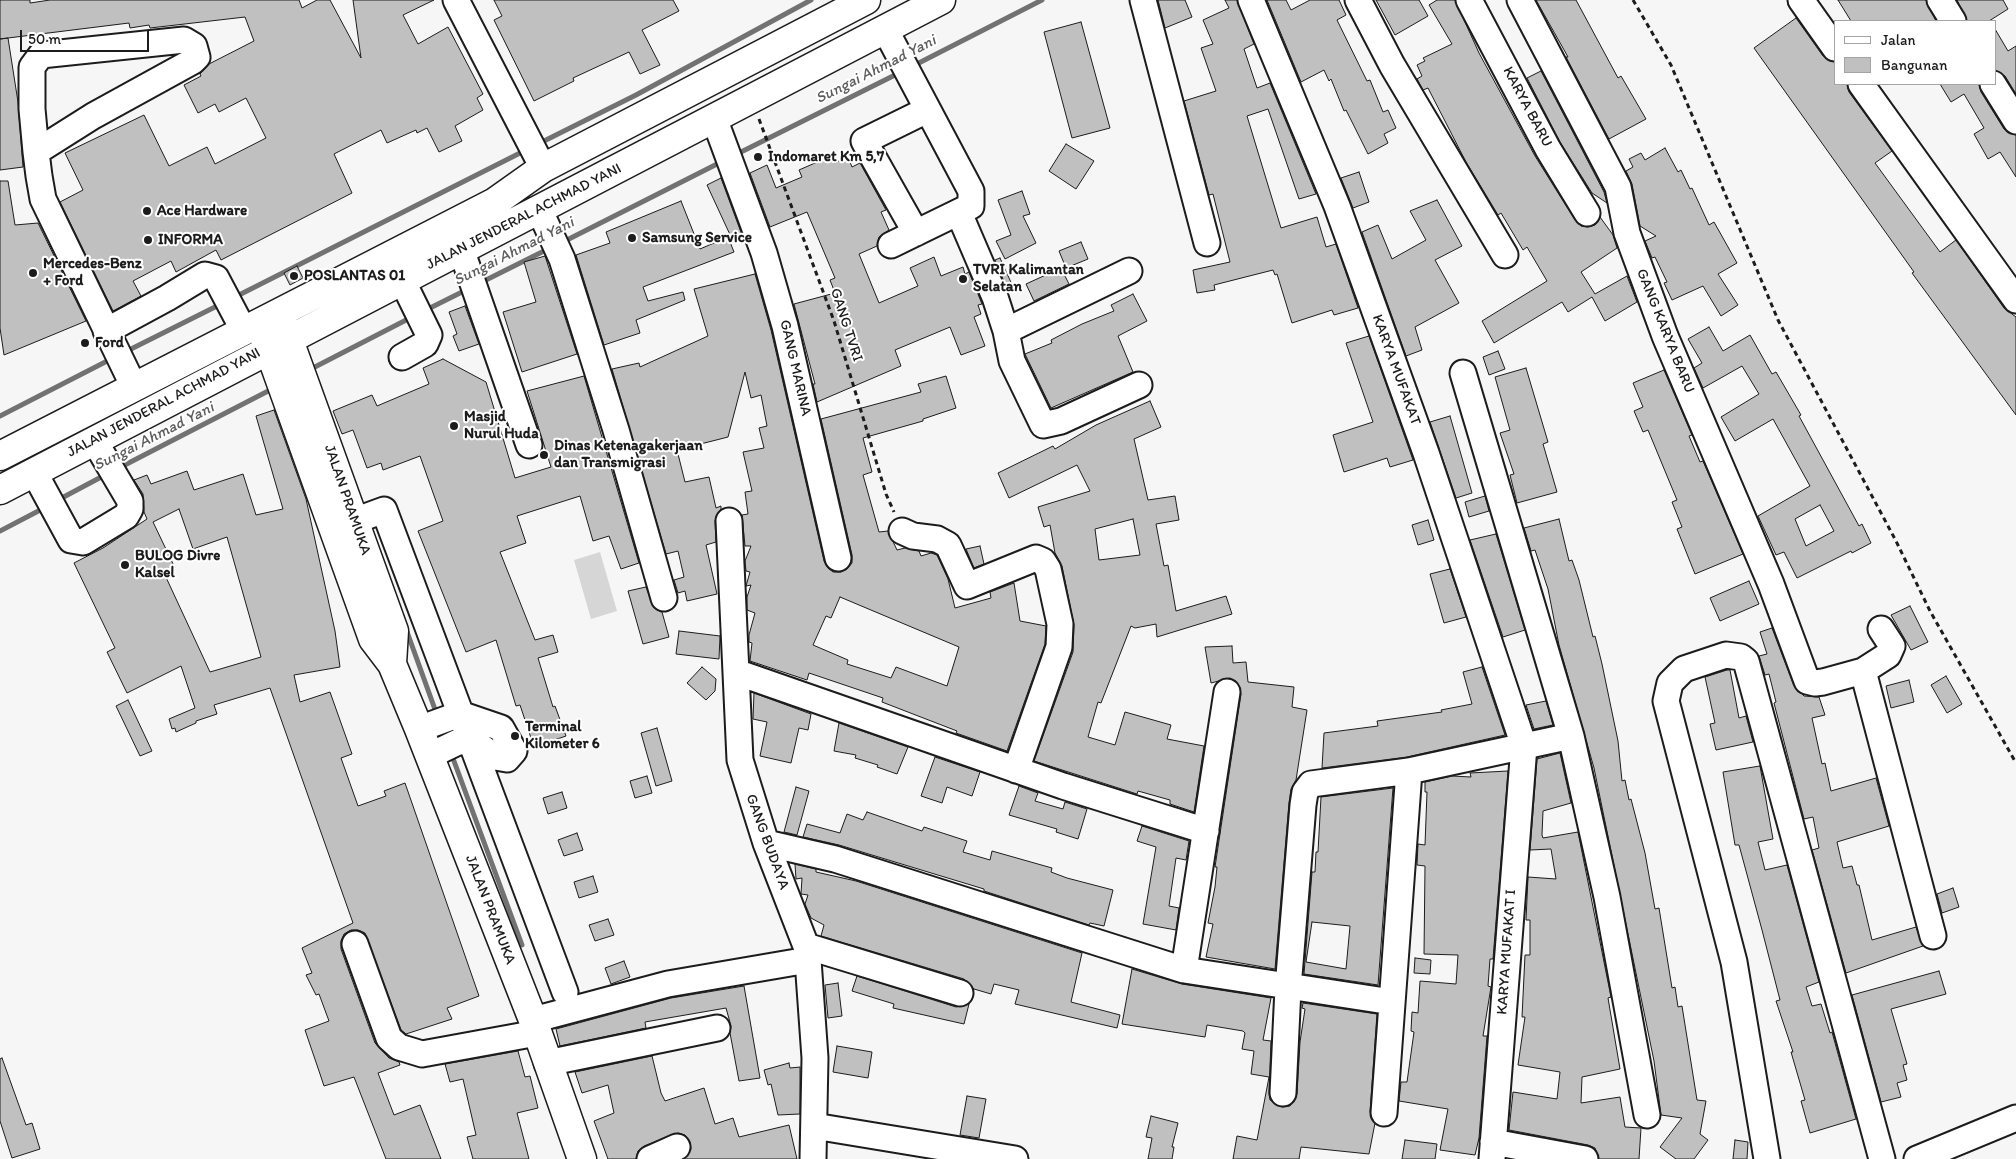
<!DOCTYPE html>
<html>
<head>
<meta charset="utf-8">
<style>
	body { margin:0 }
	#map { position:relative; width:2016px; height:1159px; overflow:hidden; background:#f6f6f6; font-family:Itim,sans-serif }
	canvas { display:block }
	.legend { position:absolute; left:1834px; top:20px; width:162px; height:65px; box-sizing:border-box; background:#fff; border:1px solid #a4a4a4; margin:0; padding:6px 9px; list-style:none; font-size:15px; color:#1c1c1c }
	.legend li { display:flex; align-items:center; gap:10px; height:25px }
	.legend b { width:25px; border:1px solid #a4a4a4 }
	.scale { position:absolute; left:20px; top:30px; width:129px; height:22px; box-sizing:border-box; border:2px solid #1c1c1c; border-top:0; padding-left:6px; font-size:15px; line-height:18px; white-space:nowrap; color:#1c1c1c; -webkit-text-stroke:4px #fff; paint-order:stroke }
</style>
</head>
<body>
<div id="map">
<canvas width="2016" height="1159"></canvas>
<ul class="legend">
<li><b style="height:6px;background:#fff"></b>Jalan</li>
<li><b style="height:14px;background:#c0c0c0"></b>Bangunan</li>
</ul>
<div class="scale">50 m</div>
</div>
<script>
const ctx = document.querySelector('canvas').getContext('2d');
ctx.lineJoin = 'round';
function fill(path, color) { ctx.fillStyle = color; ctx.fill(path, 'evenodd'); }
const poly = rows => new Path2D(rows.map(r => 'M' + r).join(''));
function stroke(path, color, width, dash) { ctx.strokeStyle = color; ctx.lineWidth = width; ctx.lineCap = dash ? 'butt' : 'round'; ctx.setLineDash(dash || []); ctx.stroke(path); }
function drawText(font, color, halo, rows, align = 'center') {
  ctx.font = font + ' Itim,sans-serif'; ctx.lineWidth = 4; ctx.setLineDash([]); ctx.textBaseline = 'middle'; ctx.strokeStyle = halo; ctx.fillStyle = color; for (const [text, x, y, turn = 0] of rows) {
    ctx.save(); ctx.translate(x, y); ctx.rotate((+turn || 0) * Math.PI / 180); ctx.textAlign = isNaN(turn) ? turn : align; if (halo) ctx.strokeText(text, 0, 0); ctx.fillText(text, 0, 0); ctx.restore();
  }
}
fill(poly([
	[600,552,617,611,591,619,574,560]
]), '#d6d6d6');
stroke(poly([
	[911,67,1042,0],
	[538,144,636,95,811,0],
	[735,155,899,73],
	[561,243,723,161],
	[480,283,548,249],
	[235,297,526,150],
	[424,311,468,289],
	[125,352,223,303],
	[309,370,412,317],
	[0,416,113,358],
	[117,469,274,388],
	[58,500,105,475],
	[0,531,46,507],
	[406,629,437,715],
	[451,753,522,945]
]), '#727272', 5);
const building = poly([
	[0,0,30,0,30,3,50,0,299,0,302,8,317,0,330,0,361,58,353,0,434,0,403,15,418,44,448,27,483,94,477,98,483,110,455,126,462,141,439,152,427,128,417,133,416,130,387,143,381,130,334,154,352,193,221,260,216,250,176,272,171,261,133,281,141,296,113,311,60,202,83,190,65,153,144,115,169,166,207,147,215,164,266,138,246,98,219,112,215,104,198,113,184,85,201,76,200,74,209,64,254,41,245,17,150,28,149,25,130,28,129,23,0,39,8,38,18,102,23,167,0,170,0,0],
	[494,0,673,0,679,11,642,30,660,65,640,74,629,52,573,78,574,81,534,101,494,20,502,16,494,0],
	[1158,0,1185,0,1192,17,1165,28,1158,0],
	[1225,0,1237,0,1254,44,1244,49,1257,88,1270,83,1316,194,1299,199,1268,109,1247,116,1281,228,1317,217,1326,247,1336,244,1358,308,1334,315,1332,310,1292,323,1277,274,1275,275,1273,270,1214,285,1215,290,1197,293,1193,270,1230,262,1213,194,1209,195,1184,101,1216,91,1201,48,1213,44,1203,20,1229,8,1225,0],
	[1267,0,1286,0,1291,10,1310,0,1339,0,1346,15,1337,20,1367,81,1370,80,1383,112,1388,110,1396,128,1384,134,1388,143,1368,154,1346,110,1344,111,1331,79,1329,81,1324,70,1301,82,1267,0],
	[1376,0,1419,0,1428,16,1395,35,1376,0],
	[1437,0,1455,0,1479,53,1535,156,1575,220,1581,226,1588,227,1595,225,1600,217,1613,235,1617,248,1581,272,1595,294,1627,276,1637,302,1605,321,1592,297,1568,312,1562,302,1494,343,1482,321,1547,281,1527,247,1523,250,1501,213,1498,215,1466,162,1428,88,1423,90,1417,79,1422,76,1417,65,1425,61,1423,58,1452,44,1429,5,1437,0],
	[1536,0,1576,0,1618,78,1621,76,1646,119,1609,139,1566,57,1568,57,1536,0],
	[1838,0,1926,0,1936,21,1851,21,1838,0],
	[1957,0,2003,0,2008,9,1989,21,1967,21,1957,0],
	[1796,18,1823,56,1835,62,1835,84,1847,84,1849,92,1892,151,1875,163,1940,252,1956,240,2004,308,2016,317,2016,415,1912,273,1914,272,1754,48,1796,18],
	[1081,22,1110,128,1072,138,1044,32,1081,22],
	[1995,29,2008,51,2016,46,2016,94,2005,76,1995,70,1995,29],
	[1541,71,1604,192,1607,203,1592,193,1560,142,1527,78,1541,71],
	[1940,84,1979,84,1981,92,2004,129,2009,133,2016,135,2016,177,2000,152,1988,159,1974,134,1984,128,1964,94,1951,102,1940,84],
	[1066,144,1094,161,1076,189,1049,171,1066,144],
	[1665,148,1678,172,1681,170,1690,189,1692,188,1709,225,1714,222,1737,263,1718,274,1738,305,1721,316,1703,286,1672,300,1664,283,1667,282,1655,257,1652,258,1645,241,1656,236,1640,226,1632,184,1626,171,1633,167,1629,159,1641,153,1645,160,1665,148],
	[831,156,834,163,848,157,852,167,860,163,886,210,881,212,889,230,879,237,877,246,859,254,879,303,918,286,910,268,934,257,941,276,963,267,965,274,969,272,982,304,978,305,981,314,974,317,985,346,961,355,950,327,895,350,901,366,817,402,813,384,815,384,794,304,835,293,830,280,835,278,807,212,770,227,750,173,767,165,776,188,802,177,799,170,831,156],
	[1359,172,1369,202,1353,208,1341,178,1359,172],
	[721,178,742,235,732,239,707,185,721,178],
	[0,181,8,181,15,225,38,223,86,321,4,355,0,328,0,181],
	[1022,191,1030,214,1023,216,1036,243,1005,259,996,241,1011,235,998,200,1022,191],
	[1437,200,1462,246,1435,260,1459,303,1415,327,1422,350,1406,356,1362,232,1378,225,1392,259,1426,240,1410,211,1437,200],
	[681,201,700,249,728,237,734,252,643,287,648,301,683,292,685,300,636,320,640,333,604,345,576,255,610,243,606,232,681,201],
	[1081,242,1088,259,1066,268,1059,251,1081,242],
	[545,256,577,354,522,372,503,312,536,302,524,262,545,256],
	[1000,258,1014,289,1008,291,995,260,1000,258],
	[297,266,303,278,290,285,284,273,297,266],
	[1061,268,1069,284,1034,301,1026,284,1061,268],
	[755,274,771,330,824,561,827,567,833,572,841,572,847,569,852,563,852,555,821,419,921,392,918,384,946,376,956,408,923,419,923,421,863,438,872,472,863,475,879,532,888,531,897,550,905,548,919,551,921,556,931,553,937,555,948,579,955,608,991,598,990,592,1014,583,1020,621,1046,626,1045,644,1007,751,956,733,957,731,882,702,883,698,809,673,807,680,750,661,752,643,749,642,749,635,755,613,747,610,747,597,751,585,746,586,750,572,746,571,745,561,751,546,745,546,742,515,748,514,745,492,752,491,743,452,764,448,759,428,767,426,761,395,751,398,745,372,728,437,677,450,685,482,709,477,716,508,721,506,721,509,717,514,715,521,716,542,706,545,717,594,687,601,685,591,678,593,674,580,684,577,678,551,666,554,612,369,639,363,640,367,708,336,694,289,755,274],
	[840,597,959,647,947,686,896,667,891,678,847,664,848,660,813,645,826,616,831,618,840,597],
	[1133,294,1147,321,1118,336,1133,372,1051,408,1025,354,1052,343,1051,340,1082,324,1114,311,1111,305,1133,294],
	[465,306,479,344,459,351,453,336,457,334,449,312,465,306],
	[1709,327,1723,351,1750,335,1772,374,1776,372,1801,415,1799,416,1859,526,1862,524,1871,543,1852,553,1851,551,1797,578,1784,552,1776,555,1758,516,1810,486,1773,419,1735,441,1721,417,1759,394,1742,366,1703,388,1694,368,1702,363,1688,339,1709,327],
	[1820,505,1834,531,1806,546,1795,519,1820,505],
	[1369,336,1413,460,1390,467,1387,458,1344,472,1333,435,1373,422,1346,343,1369,336],
	[1498,351,1505,369,1489,375,1483,357,1498,351],
	[443,359,486,382,515,478,551,467,527,391,584,376,639,563,621,569,609,536,593,541,580,496,517,516,526,543,500,552,535,640,553,635,558,652,538,658,553,707,555,706,566,736,534,747,520,705,516,706,496,640,466,652,418,531,443,521,420,456,383,470,381,463,367,468,353,430,342,434,333,411,372,395,377,406,429,384,423,368,443,359],
	[1526,368,1548,442,1543,444,1557,492,1517,503,1510,475,1514,474,1500,433,1510,430,1495,377,1526,368],
	[1664,370,1692,435,1689,436,1700,462,1703,461,1743,554,1695,574,1677,529,1682,527,1672,502,1677,500,1648,430,1643,432,1634,411,1643,407,1633,383,1664,370],
	[1150,401,1161,427,1134,439,1148,500,1175,496,1179,520,1156,524,1164,566,1168,565,1176,611,1226,596,1232,614,1157,637,1156,624,1135,628,1131,626,1101,703,1098,702,1088,737,1115,745,1125,712,1171,725,1167,739,1204,746,1194,812,1170,804,1170,800,1138,791,1137,794,1034,761,1073,652,1074,625,1062,566,1055,553,1050,525,1044,527,1038,507,1090,491,1077,465,1009,498,998,473,1053,446,1055,449,1096,425,1150,401],
	[1133,519,1140,555,1099,560,1095,529,1133,519],
	[274,410,306,499,335,631,340,667,294,675,300,702,330,692,352,754,341,758,358,806,386,796,384,791,405,783,479,996,447,1008,452,1019,406,1034,401,1030,365,933,358,930,351,930,344,934,341,941,341,949,375,1043,389,1058,399,1062,400,1065,378,1073,394,1115,420,1105,441,1159,386,1159,354,1077,324,1086,320,1074,305,1030,329,1021,319,994,316,995,306,975,312,973,302,948,353,923,270,688,214,705,217,714,196,721,196,723,176,732,175,728,172,729,169,719,195,708,181,666,127,693,107,652,115,648,74,563,103,548,147,519,144,512,143,494,134,480,147,475,151,484,187,471,194,490,243,474,256,515,283,509,256,416,274,410],
	[179,509,193,549,227,537,261,657,210,672,164,573,175,568,153,522,179,509],
	[1450,416,1472,493,1456,498,1430,422,1450,416],
	[1485,496,1489,511,1469,517,1465,502,1485,496],
	[1559,519,1569,561,1572,560,1579,580,1593,637,1595,636,1602,664,1618,741,1622,781,1625,780,1629,800,1631,799,1645,853,1655,909,1659,908,1672,988,1675,987,1678,1007,1682,1006,1697,1100,1706,1101,1700,1134,1708,1140,1694,1159,1676,1159,1660,1147,1682,1118,1661,1115,1654,1061,1594,768,1559,645,1548,589,1535,550,1531,551,1524,528,1559,519],
	[1428,520,1434,540,1418,545,1412,525,1428,520],
	[1496,534,1525,630,1503,637,1470,540,1496,534],
	[980,546,984,564,974,568,966,549,980,546],
	[1450,569,1466,617,1444,623,1430,574,1450,569],
	[1749,581,1759,604,1720,621,1710,598,1749,581],
	[646,587,654,608,662,612,669,637,643,644,628,591,646,587],
	[1910,606,1928,642,1911,650,1891,615,1910,606],
	[1772,628,1794,686,1804,696,1819,697,1825,715,1812,718,1822,764,1825,763,1831,791,1876,778,1889,826,1837,842,1843,868,1852,866,1857,885,1859,885,1872,940,1916,927,1923,946,1846,973,1812,850,1819,848,1813,817,1804,819,1774,703,1776,702,1769,674,1765,675,1759,656,1767,654,1760,632,1772,628],
	[679,631,720,636,719,659,676,654,679,631],
	[1232,646,1233,663,1246,662,1248,682,1294,687,1292,707,1307,710,1296,780,1291,789,1289,803,1275,969,1206,957,1213,924,1208,923,1215,887,1217,867,1215,867,1241,694,1236,681,1230,678,1211,683,1205,647,1232,646],
	[702,667,716,679,715,691,706,700,687,683,702,667],
	[1482,667,1505,735,1407,757,1322,768,1324,733,1378,726,1377,721,1442,712,1441,710,1472,704,1463,672,1482,667],
	[1727,670,1730,670,1739,718,1746,716,1753,742,1716,750,1710,724,1715,723,1705,677,1727,670],
	[1946,676,1962,704,1947,713,1931,685,1946,676],
	[1909,680,1914,702,1891,708,1886,686,1909,680],
	[754,693,811,714,808,730,799,728,791,763,760,756,767,722,753,719,754,693],
	[128,700,152,751,140,756,116,706,128,700],
	[1546,701,1553,725,1534,729,1526,705,1546,701],
	[839,723,908,747,897,774,877,767,878,765,855,758,856,755,834,751,839,723],
	[657,728,672,781,656,786,641,733,657,728],
	[1560,753,1571,803,1543,811,1542,835,1543,838,1578,832,1611,997,1608,998,1620,1069,1582,1077,1581,1103,1620,1097,1625,1127,1641,1128,1639,1159,1599,1159,1595,1148,1588,1145,1509,1130,1513,1092,1557,1099,1560,1072,1518,1065,1525,1017,1522,1017,1525,955,1530,955,1530,920,1526,920,1528,877,1556,879,1551,849,1530,850,1537,759,1560,753],
	[935,757,980,772,972,796,947,787,942,803,921,796,935,757],
	[1760,766,1773,839,1758,842,1765,870,1787,865,1819,982,1806,987,1812,1006,1821,1004,1830,1033,1832,1032,1856,1119,1810,1133,1801,1101,1805,1100,1791,1052,1793,1052,1776,1001,1780,1000,1762,930,1739,845,1735,845,1723,772,1760,766],
	[1508,771,1493,959,1490,959,1488,986,1491,987,1483,1036,1487,1036,1479,1138,1475,1155,1440,1150,1448,1109,1399,1101,1401,1082,1407,1082,1414,1032,1411,1031,1412,1012,1418,1013,1420,981,1456,984,1458,955,1424,954,1425,866,1417,865,1418,844,1425,845,1427,792,1425,792,1425,782,1452,776,1471,777,1470,773,1508,771],
	[647,776,652,793,635,798,630,781,647,776],
	[1019,786,1038,793,1035,801,1063,809,1065,802,1087,809,1078,839,1056,832,1057,829,1009,815,1019,786],
	[796,787,809,791,797,835,784,832,796,787],
	[1393,788,1378,985,1304,974,1312,872,1315,872,1316,852,1318,852,1321,797,1393,788],
	[1312,922,1350,926,1346,969,1306,962,1312,922],
	[562,792,567,808,548,814,543,798,562,792],
	[867,812,922,831,924,827,967,841,963,852,990,860,992,851,1052,868,1051,872,1067,878,1113,890,1104,926,1090,923,1089,925,984,891,984,889,839,845,803,837,807,824,840,833,847,814,863,820,867,812],
	[1142,826,1189,841,1186,860,1176,858,1169,906,1179,908,1176,930,1143,924,1156,847,1137,841,1142,826],
	[577,833,583,850,564,856,558,840,577,833],
	[795,864,816,869,816,872,856,881,1082,953,1071,1002,1120,1015,1117,1028,1015,1004,1019,990,994,984,991,994,974,989,964,979,821,936,824,925,811,918,805,904,808,895,801,894,802,878,796,879,795,864],
	[593,876,598,892,579,898,574,882,593,876],
	[1953,888,1959,907,1942,913,1937,894,1953,888],
	[608,919,614,935,595,941,589,925,608,919],
	[1415,958,1431,960,1430,974,1414,973,1415,958],
	[624,961,630,977,611,984,605,968,624,961],
	[1132,969,1182,984,1271,998,1263,1040,1271,1041,1269,1093,1270,1100,1282,1107,1290,1106,1297,1094,1300,1042,1305,1009,1302,1008,1303,1003,1377,1014,1370,1112,1375,1123,1369,1154,1301,1147,1299,1159,1233,1159,1237,1136,1257,1140,1269,1077,1251,1074,1254,1051,1242,1049,1245,1033,1243,1031,1207,1025,1205,1037,1122,1024,1132,969],
	[1939,971,1946,994,1891,1009,1907,1064,1903,1065,1907,1080,1897,1083,1901,1097,1881,1102,1852,995,1939,971],
	[857,976,956,1007,969,1004,964,1024,893,1008,894,1004,852,991,857,976],
	[838,983,842,1016,828,1018,825,985,838,983],
	[744,986,760,1078,739,1081,730,1033,731,1026,726,1008,645,1022,646,1028,560,1046,556,1029,671,998,744,986],
	[837,1046,872,1052,868,1078,833,1072,837,1046],
	[518,1051,525,1077,530,1076,538,1108,517,1113,529,1159,473,1159,467,1137,476,1135,463,1079,450,1082,445,1064,518,1051],
	[652,1056,661,1093,665,1101,704,1088,715,1124,733,1118,739,1137,789,1125,797,1159,684,1159,691,1149,690,1142,685,1135,678,1133,644,1146,638,1151,636,1159,608,1159,594,1121,614,1113,608,1085,582,1093,575,1072,652,1056],
	[2,1058,26,1125,32,1123,40,1149,12,1158,0,1121,0,1059,2,1058],
	[789,1063,790,1068,800,1067,800,1114,778,1115,771,1084,768,1085,764,1070,789,1063],
	[967,1096,986,1099,979,1138,960,1135,967,1096],
	[1151,1116,1178,1123,1172,1147,1174,1147,1172,1159,1148,1159,1152,1138,1146,1137,1151,1116],
	[1405,1140,1437,1144,1435,1159,1402,1159,1405,1140],
	[1735,1140,1748,1142,1747,1159,1733,1159,1735,1140]
]);
fill(building, '#c0c0c0');
stroke(building, '#1c1c1c', 1);
const minor = poly([
	[456,0,543,168],
	[1143,0,1207,243],
	[1251,0,1337,206,1426,453,1524,746,1492,1159],
	[1358,0,1392,65,1505,255],
	[1469,0,1548,149,1587,213],
	[1520,0,1618,187,1627,233,1665,336,1771,584,1807,681,1815,683,1823,682,1863,671,1888,655,1892,646,1881,629],
	[1801,0,1835,48],
	[1940,0,1953,21],
	[885,29,971,191,971,206,891,245],
	[1861,84,2016,300],
	[1993,84,2016,121],
	[714,118,764,253,785,326,838,558],
	[36,152,93,116,193,61,197,57,194,46,184,40,41,55,32,67,32,109,36,152,39,176,43,199,134,387],
	[539,209,562,259,616,430,664,598],
	[959,213,995,297,1006,331,1012,361,1043,425,1061,421,1139,385],
	[916,233,864,141,927,110],
	[461,249,529,445],
	[106,331,167,298,205,275,216,278,244,331],
	[1006,331,1129,271],
	[402,357,425,344,429,335,402,280],
	[1463,373,1571,736,1607,897,1647,1115],
	[34,472,71,540,83,542,126,516,130,509,130,501,94,440],
	[354,521,384,510,565,992],
	[729,521,740,760,766,843,806,946,808,960,815,1058,813,1159],
	[902,531,913,536,937,539,948,545,967,586,1036,558,1043,561,1048,569,1060,624,1059,647,1016,770],
	[1863,671,1933,936],
	[736,672,1063,786,1206,831],
	[419,729,460,714,501,728,514,751,507,759,495,757,470,739,456,743,429,756],
	[766,843,835,859,1184,970,1392,1002],
	[355,944,389,1038,399,1047,422,1054,537,1033],
	[806,946,960,993],
	[1184,970,1227,692],
	[533,1020,668,984,808,960],
	[547,1063,717,1028],
	[1283,1093,1288,988,1303,805,1305,792,1311,784,1409,771,1571,736],
	[1384,1113,1409,771],
	[814,1126,1015,1159],
	[1493,1142,1585,1159],
	[650,1159,677,1147],
	[1767,1159,1734,962,1666,701,1670,683,1684,669,1726,655,1741,657,1746,661,1882,1159],
	[1917,1159,2016,1118]
]);
const major = poly([
	[281,318,394,631,392,664],
	[261,327,373,639,392,664,419,729,533,1020,582,1159]
]);
const highway = poly([
	[0,456,495,202,543,168,866,0],
	[0,490,941,0]
]);
stroke(minor, '#1c1c1c', 29);
stroke(major, '#1c1c1c', 31);
stroke(highway, '#1c1c1c', 31);
stroke(poly([
	[1633,0,1671,65,1778,320,1896,541,1930,611,2016,763],
	[759,119,834,321,886,494,894,512]
]), '#1c1c1c', 3, [5, 4]);
stroke(minor, '#fff', 25);
stroke(major, '#fff', 28);
stroke(highway, '#fff', 28);
for (const [x, y, r, color] of [
	[758,157,5,"#1c1c1c"],
	[147,211,5,"#1c1c1c"],
	[632,238,5,"#1c1c1c"],
	[148,240,5,"#1c1c1c"],
	[33,273,5,"#1c1c1c"],
	[294,276,5,"#1c1c1c"],
	[963,279,5,"#1c1c1c"],
	[85,343,5,"#1c1c1c"],
	[454,426,5,"#1c1c1c"],
	[544,455,5,"#1c1c1c"],
	[125,565,5,"#1c1c1c"],
	[515,736,5,"#1c1c1c"]
]) { const dot = new Path2D(); dot.arc(x, y, r, 0, 2 * Math.PI); ctx.fillStyle = color; ctx.fill(dot); stroke(dot, '#fff', 2); }
drawText('15px', '#1c1c1c', '#fff', [
	["KARYA BARU",1527,107,62],
	["JALAN JENDERAL ACHMAD YANI",524,217,-27],
	["GANG TVRI",846,325,72],
	["GANG KARYA BARU",1665,331,68],
	["GANG MARINA",795,368,77],
	["KARYA MUFAKAT",1396,370,70],
	["JALAN JENDERAL ACHMAD YANI",164,403,-28],
	["JALAN PRAMUKA",347,500,71],
	["GANG BUDAYA",767,842,70],
	["JALAN PRAMUKA",490,910,69],
	["KARYA MUFAKAT I",1507,952,-86]
]);
drawText('bold 15px', '#1c1c1c', '#fff', [
	["Indomaret Km 5,7",768,157],
	["Ace Hardware",157,211],
	["Samsung Service",642,238],
	["INFORMA",158,240],
	["Mercedes-Benz",43,264],
	["+ Ford",43,281],
	["TVRI Kalimantan",973,270],
	["Selatan",973,287],
	["POSLANTAS 01",304,276],
	["Ford",95,343],
	["Masjid",464,417],
	["Nurul Huda",464,434],
	["Dinas Ketenagakerjaan",554,446],
	["dan Transmigrasi",554,463],
	["BULOG Divre",135,556],
	["Kalsel",135,573],
	["Terminal",525,727],
	["Kilometer 6",525,744]
], 'left');
drawText('italic 16px', '#5d5d5d', '#fff', [
	["Sungai Ahmad Yani",876,70,-27],
	["Sungai Ahmad Yani",514,252,-27],
	["Sungai Ahmad Yani",154,437,-27]
]);
</script>
</body>
</html>
